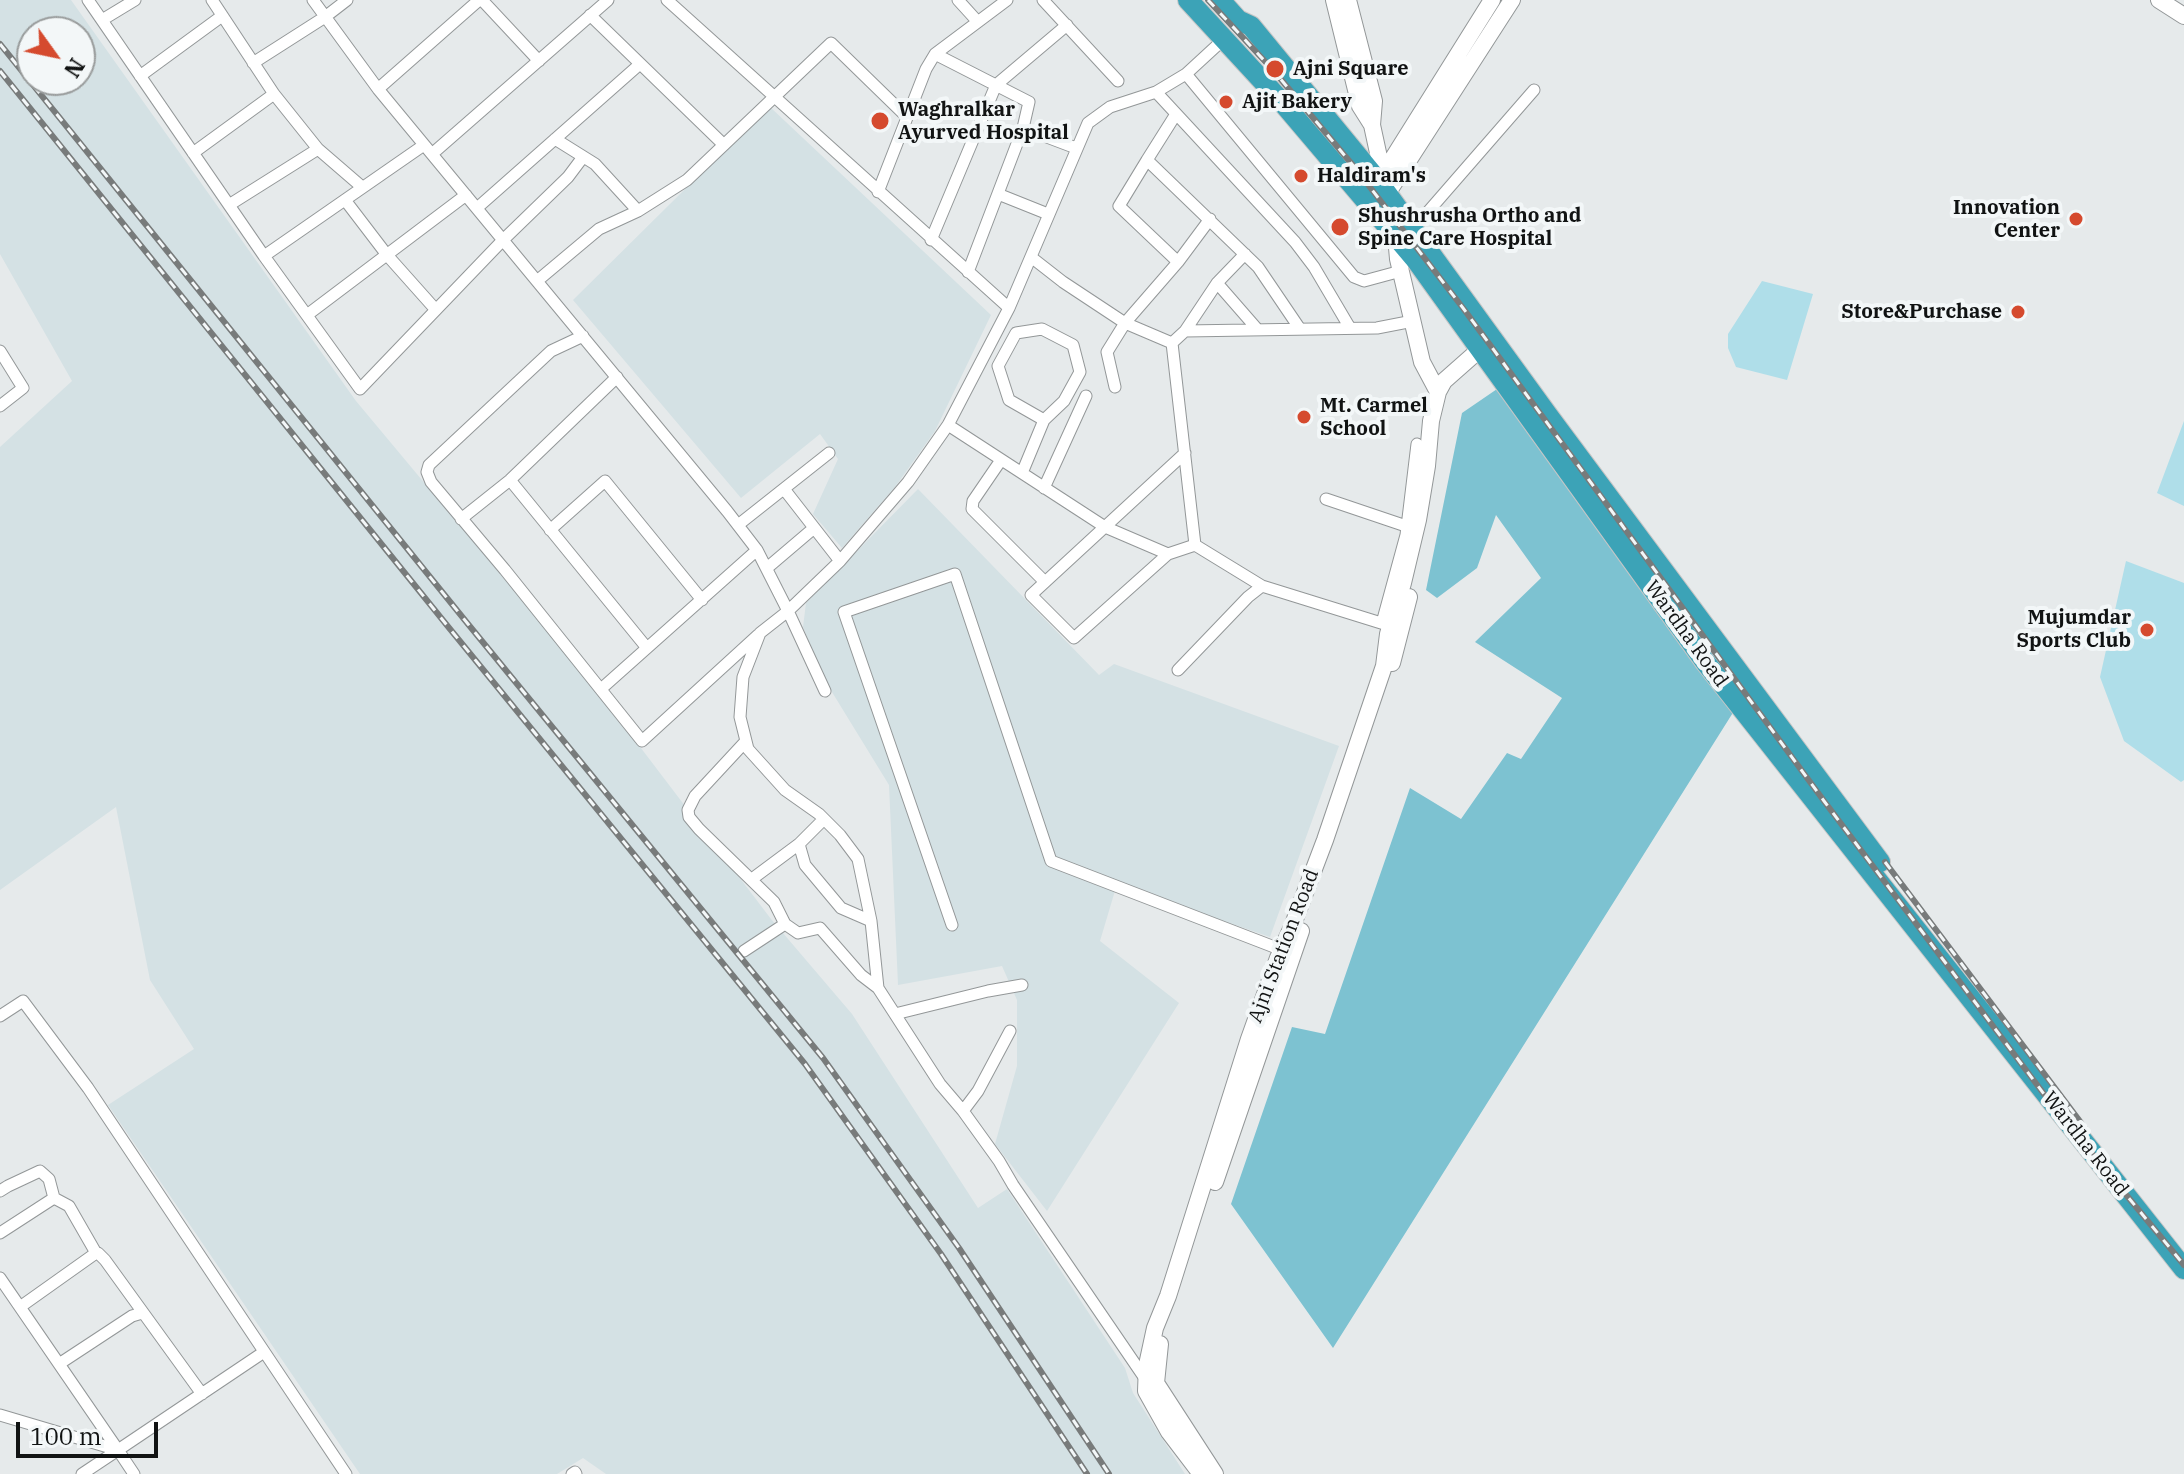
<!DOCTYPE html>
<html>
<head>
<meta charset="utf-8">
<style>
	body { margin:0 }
	#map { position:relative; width:2184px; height:1474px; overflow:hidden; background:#e6eaeb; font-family:"IBM Plex Serif",serif }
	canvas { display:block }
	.north { position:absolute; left:16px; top:16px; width:80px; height:80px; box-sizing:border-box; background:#f3f7f8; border:2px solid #999c9c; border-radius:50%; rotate:123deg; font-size:22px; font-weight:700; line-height:32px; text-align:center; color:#111313 }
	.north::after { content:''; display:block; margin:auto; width:28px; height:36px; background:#d54a2e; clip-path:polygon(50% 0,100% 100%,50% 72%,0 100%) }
	.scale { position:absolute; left:16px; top:1422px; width:142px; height:36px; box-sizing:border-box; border:4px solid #111313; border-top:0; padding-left:10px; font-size:24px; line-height:28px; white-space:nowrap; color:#111313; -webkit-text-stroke:6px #f3f7f8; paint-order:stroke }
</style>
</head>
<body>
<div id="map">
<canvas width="2184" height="1474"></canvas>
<div class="north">N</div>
<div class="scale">100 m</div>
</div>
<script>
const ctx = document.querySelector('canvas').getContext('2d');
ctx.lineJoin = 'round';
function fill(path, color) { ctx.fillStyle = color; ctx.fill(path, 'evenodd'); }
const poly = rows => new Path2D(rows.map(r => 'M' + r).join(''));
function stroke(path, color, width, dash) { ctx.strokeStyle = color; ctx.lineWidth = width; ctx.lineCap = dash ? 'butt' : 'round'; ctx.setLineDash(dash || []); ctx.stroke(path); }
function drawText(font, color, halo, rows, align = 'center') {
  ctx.font = font + ' "IBM Plex Serif",serif'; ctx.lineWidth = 8; ctx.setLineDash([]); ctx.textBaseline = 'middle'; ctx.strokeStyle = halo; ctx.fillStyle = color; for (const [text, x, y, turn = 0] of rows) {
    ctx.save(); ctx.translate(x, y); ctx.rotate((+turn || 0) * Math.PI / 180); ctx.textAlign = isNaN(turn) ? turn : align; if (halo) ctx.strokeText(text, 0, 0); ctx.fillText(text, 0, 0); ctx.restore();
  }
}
fill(poly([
	[0,0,71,0,356,401,593,685,771,919,852,1014,978,1208,1007,1189,1125,1368,1133,1393,1185,1474,606,1474,583,1458,557,1474,360,1474,108,1105,194,1049,150,980,116,807,0,890,0,447,72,381,0,254],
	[32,32,80,32,80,80,32,80],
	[769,106,991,315,935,431,895,487,842,548,813,514,838,459,820,434,741,498,573,300],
	[918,489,1099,675,1114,664,1339,746,1270,937,1117,884,1100,941,1179,1003,1047,1211,995,1144,1017,1066,1017,1000,1002,966,898,985,889,785,824,679,803,627,806,603]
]), '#d4e1e4');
fill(poly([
	[1762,281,1813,294,1787,380,1736,367,1728,348,1728,334],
	[2184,421,2184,506,2157,493],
	[2126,561,2184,583,2184,780,2181,782,2124,741,2100,677]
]), '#afdee9');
fill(poly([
	[1500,387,1734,711,1333,1348,1231,1204,1292,1027,1325,1034,1410,788,1461,819,1507,753,1521,759,1562,698,1475,642,1541,578,1496,515,1477,568,1437,598,1426,590,1462,413]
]), '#7dc2d1');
const street = poly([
	[88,0,264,256,360,389,503,240,568,177,583,157],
	[212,0,274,94,318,149,362,187],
	[313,0,378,89,727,511,757,550,788,611,825,691],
	[482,0,539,61],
	[667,0,1009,308],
	[958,0,978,22],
	[1043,0,1118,81],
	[590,15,724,145],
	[102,20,135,0],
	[935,54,1029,102,1023,128,968,272],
	[253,63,325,17,347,0],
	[1186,74,1224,39],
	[140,76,222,16],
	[378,89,479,0],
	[1156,92,1186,74,1354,277,1364,281,1401,271],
	[1176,114,1147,160,1258,267,1300,329],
	[1023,128,1076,148],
	[555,139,595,164,638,211],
	[193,153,274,94],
	[432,154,608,0],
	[1147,160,1119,206,1178,262],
	[878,192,926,69,935,54,1007,0],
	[998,194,1048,214],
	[345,200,387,255,436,310],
	[229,205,318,149],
	[477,208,640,64],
	[1413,229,1534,90],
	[931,240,996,85,1067,25],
	[264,256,424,145],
	[1031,257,1063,282,1125,323,1178,262,1210,219],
	[537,281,599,229,638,211,687,180,831,43,907,117],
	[1217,283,1258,330],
	[307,315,466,195],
	[1185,331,1217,283,1245,254],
	[583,336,551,351,429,465,427,472,431,482,505,570,642,741,758,635],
	[1172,343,1195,545],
	[0,351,23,388,0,406],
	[1115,387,1107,352,1125,323,1172,343,1185,331,1377,328,1413,321],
	[948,425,1105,527,1168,554],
	[1185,453,1031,595,1074,638,1168,554,1195,545],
	[1001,460,973,501,972,509,1045,582],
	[1022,473,1044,420,1064,401,1080,372,1073,345,1042,329,1016,333,998,366,1009,400,1044,420],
	[510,480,647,648],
	[1044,488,1086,396],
	[784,489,840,561],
	[1326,499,1406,526],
	[461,519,510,480,617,377],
	[738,525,829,453],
	[550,530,605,481,702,600],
	[1195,545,1262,586,1394,627],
	[767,568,814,528],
	[1382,623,1406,535,1417,444],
	[1178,670,1248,597,1262,586],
	[601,689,757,550],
	[746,741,695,796,688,810,689,817,699,829,774,902,785,924],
	[824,819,799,844,805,865,841,908,871,921],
	[752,879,799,844],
	[952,925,844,612,955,574,1051,861,1282,950],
	[744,951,785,924,798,933,820,928,861,975,878,988],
	[895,1014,988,991,1022,985],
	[0,1016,23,1001,88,1088,346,1474],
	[963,1111,978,1091,1010,1031],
	[0,1191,8,1186,40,1171,49,1179,54,1198,69,1206,96,1253,98,1253,105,1260,202,1394],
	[0,1233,54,1198],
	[0,1278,118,1450,0,1415],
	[20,1307,96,1253],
	[59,1364,132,1316,142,1313],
	[1146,1380,1013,1185,999,1161,963,1111,940,1084,878,988,871,921,858,859,840,835,819,814,785,790,748,749,740,717,743,677,760,633,788,611,840,561,908,482,948,425,1009,308,1088,123,1110,107,1156,92,1295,242,1314,267,1350,328],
	[118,1450,264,1352],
	[82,1474,118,1450,134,1474],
	[572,1474,575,1472,576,1474]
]);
const secondary = poly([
	[1334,0,1360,106,1372,125,1380,162,1374,176],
	[1348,0,1374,101,1372,125],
	[2159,0,2184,16],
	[1378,182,1492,0],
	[1387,194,1512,0],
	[1396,236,1398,259,1422,362,1438,392],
	[1392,663,1409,597],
	[1215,1182,1301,931],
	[1160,1344,1156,1383,1215,1474],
	[1201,1474,1169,1432,1146,1391,1147,1365,1155,1328,1168,1296,1249,1039,1278,958,1292,927,1325,840,1384,666,1388,634,1403,583,1418,520,1427,466,1431,421,1438,392,1444,381,1487,343]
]);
const highway = poly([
	[1188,0,1282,102,1416,260,1706,663,2184,1269],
	[1220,0,1238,20,1251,26,1375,177,1547,414,1880,862]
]);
stroke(street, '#939798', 13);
stroke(secondary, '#939798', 18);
stroke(highway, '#c6c6c6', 22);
stroke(street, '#fff', 11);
stroke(secondary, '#fff', 16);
stroke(highway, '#3ca3b7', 20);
const rail = poly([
	[1208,0,1273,70,1356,169,1463,308,1824,801,2053,1106,2184,1265],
	[0,44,468,624,823,1058,959,1248,1109,1474],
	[0,71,450,629,805,1064,941,1254,1087,1474],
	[1885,862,2085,1128]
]);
stroke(rail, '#787b7b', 6);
stroke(rail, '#f3f7f8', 3, [9]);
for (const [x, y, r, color] of [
	[1275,69,10,"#d54a2e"],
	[1226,102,8,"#d54a2e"],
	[880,121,10,"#d54a2e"],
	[1301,176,8,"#d54a2e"],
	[2076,219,8,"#d54a2e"],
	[1340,227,10,"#d54a2e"],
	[2018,312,8,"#d54a2e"],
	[1304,417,8,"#d54a2e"],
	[2147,630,8,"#d54a2e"]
]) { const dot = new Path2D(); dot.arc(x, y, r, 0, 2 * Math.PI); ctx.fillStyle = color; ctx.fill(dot); stroke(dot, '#f3f7f8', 3); }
drawText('bold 20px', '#111313', '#f3f7f8', [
	["Ajni Square",1293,69],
	["Ajit Bakery",1242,102],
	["Waghralkar",898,110],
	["Ayurved Hospital",898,133],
	["Haldiram's",1317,176],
	["Innovation",2060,208,"right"],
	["Center",2060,231,"right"],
	["Shushrusha Ortho and",1358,216],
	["Spine Care Hospital",1358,239],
	["Store&Purchase",2002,312,"right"],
	["Mt. Carmel",1320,406],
	["School",1320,429],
	["Mujumdar",2131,618,"right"],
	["Sports Club",2131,641,"right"]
], 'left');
drawText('20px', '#111313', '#f3f7f8', [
	["Wardha Road",1686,634,54],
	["Ajni Station Road",1284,946,-69],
	["Wardha Road",2085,1144,52]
]);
</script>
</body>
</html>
